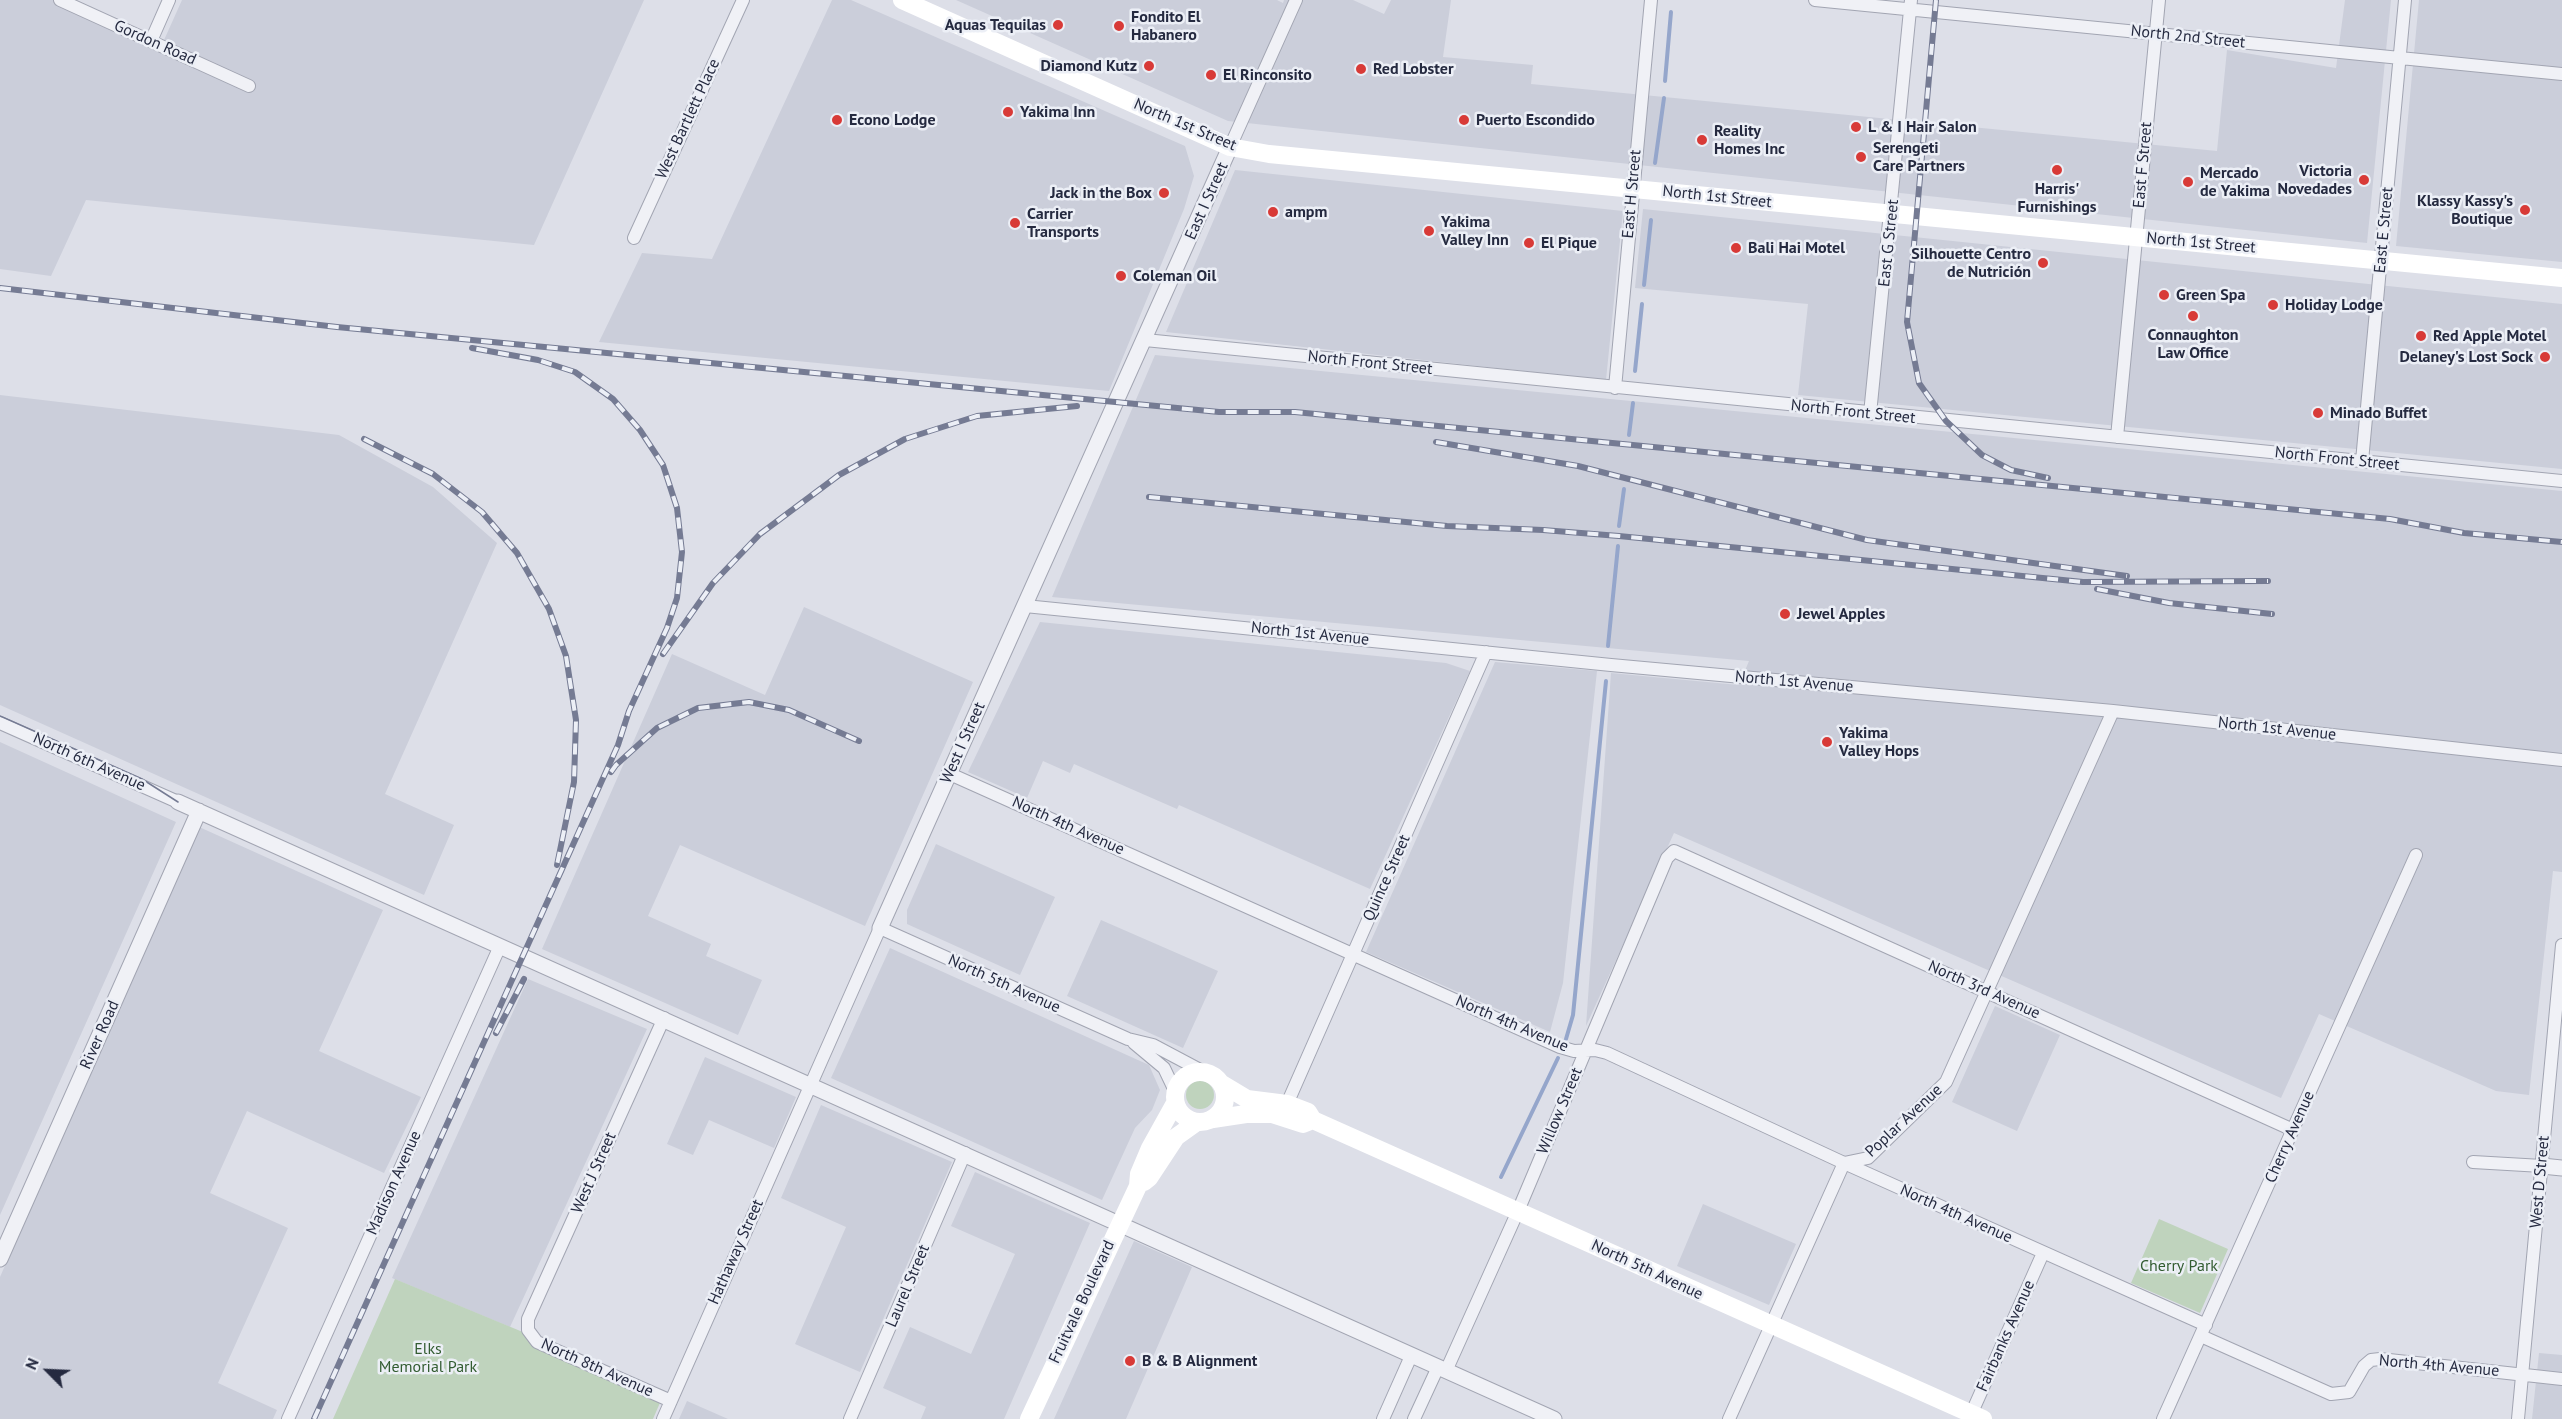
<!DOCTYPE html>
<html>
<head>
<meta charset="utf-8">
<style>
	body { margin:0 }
	#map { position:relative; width:2562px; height:1419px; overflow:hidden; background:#dddfe8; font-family:"PT Sans",sans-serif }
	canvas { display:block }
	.north { position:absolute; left:18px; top:1341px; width:60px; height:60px; -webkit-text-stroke:4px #eceff6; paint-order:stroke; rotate:294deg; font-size:16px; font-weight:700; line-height:24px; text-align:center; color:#252a40 }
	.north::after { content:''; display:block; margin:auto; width:21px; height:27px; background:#252a40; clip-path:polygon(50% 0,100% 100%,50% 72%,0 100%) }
</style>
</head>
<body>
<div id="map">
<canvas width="2562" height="1419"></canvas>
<div class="north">N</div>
</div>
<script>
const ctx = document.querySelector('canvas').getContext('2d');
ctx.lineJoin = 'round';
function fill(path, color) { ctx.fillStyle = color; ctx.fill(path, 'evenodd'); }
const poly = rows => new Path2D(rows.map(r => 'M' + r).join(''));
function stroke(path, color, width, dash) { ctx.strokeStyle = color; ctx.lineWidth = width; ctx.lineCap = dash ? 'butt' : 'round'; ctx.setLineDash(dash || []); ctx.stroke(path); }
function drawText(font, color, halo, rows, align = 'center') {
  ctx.font = font + ' "PT Sans",sans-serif'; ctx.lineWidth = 5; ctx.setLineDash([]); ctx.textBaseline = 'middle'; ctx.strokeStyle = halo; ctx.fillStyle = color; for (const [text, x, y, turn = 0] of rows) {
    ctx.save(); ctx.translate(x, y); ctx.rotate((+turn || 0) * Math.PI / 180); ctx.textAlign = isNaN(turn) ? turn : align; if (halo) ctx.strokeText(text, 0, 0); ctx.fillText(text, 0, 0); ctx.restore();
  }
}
fill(poly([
	[0,0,53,0,160,49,182,0,644,0,534,245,86,200,51,276,0,269],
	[832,0,851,0,1185,146,1194,176,1184,209,1109,391,599,342,642,253,712,259],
	[956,0,1277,0,1283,3,1284,0,1353,0,1384,14,1391,0,1451,0,1443,57,1533,65,1531,84,2217,151,2227,50,2336,68,2345,0,2391,0,2367,243,1228,121],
	[2419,0,2562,0,2562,262,2396,246],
	[1235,170,1623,211,1606,380,1166,332],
	[1643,209,2562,304,2562,469,1798,395,1808,304,1635,288],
	[1155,355,2562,491,2562,872,2553,871,2529,1095,2496,1091,2319,1014,2281,1098,1674,833,1586,1026,1611,673,1739,685,1749,661,1052,597],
	[0,395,339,435,433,487,497,543,385,794,454,825,424,895,0,705],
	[804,607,973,682,865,926,680,845,648,916,711,944,706,956,762,980,738,1035,542,949,672,654,765,695],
	[1040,622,1446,663,1470,671,1370,889,1179,805,1177,809,1074,764,1070,773,1043,761,1027,798,968,772],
	[1495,662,1597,671,1563,983,1550,1032,1366,952],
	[0,742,176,822,0,1215],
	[197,826,383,910,319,1051,421,1097,384,1173,247,1111,210,1193,288,1228,218,1383,277,1410,273,1419,0,1419,0,1277],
	[936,844,1055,897,1020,975,907,924,907,910],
	[1101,920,1218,971,1183,1048,1067,996],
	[890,948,1149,1065,1160,1090,1152,1110,1135,1128,1102,1200,831,1078],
	[528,979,647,1029,510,1327,392,1278],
	[1995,1006,2060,1035,2017,1131,1952,1102],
	[705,1057,796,1097,774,1148,709,1120,693,1155,667,1144],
	[821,1105,952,1162,860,1372,795,1344,846,1227,781,1198],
	[975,1172,1090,1223,1004,1419,921,1419,926,1407,883,1388,910,1327,971,1354,1015,1254,951,1226],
	[1703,1204,1796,1244,1769,1305,1677,1266],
	[1134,1241,1192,1267,1126,1419,1054,1419],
	[2539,1353,2562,1355,2562,1419,2532,1419],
	[687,1401,728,1419,679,1419]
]), '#cbceda');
fill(poly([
	'1186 1095a14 14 0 1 1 28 0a14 14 0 1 1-28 0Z',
	[2159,1219,2228,1249,2200,1313,2131,1283],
	[395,1279,665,1391,653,1419,333,1419]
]), '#bfd3bd');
stroke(poly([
	[1665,81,1671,12],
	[1655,163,1664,98],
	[1644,285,1651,220],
	[1635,371,1642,304],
	[1629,435,1633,403],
	[1619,526,1624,489],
	[1608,646,1618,546],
	[1566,1039,1573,1015,1606,681],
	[1501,1177,1558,1058]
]), '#95a6cb', 4);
const minor = poly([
	[60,0,249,86],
	[1815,0,2562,74],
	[151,41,169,0],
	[1230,147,1296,0],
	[634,238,743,0],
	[1145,340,2562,481],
	[1615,388,1651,0],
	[1870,414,1911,0],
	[2117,437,2159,0],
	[2362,461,2405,0],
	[1025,606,1611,665,2113,711,2562,760],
	[0,723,178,802],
	[950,774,1560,1047,1574,1051,1595,1050,1607,1053,1844,1163,2206,1325],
	[664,1018,528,1319,528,1330,537,1342,671,1401],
	[1134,1043,1164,1068,1175,1091],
	[1287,1104,1486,652],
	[2473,1162,2542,1166],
	[2201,1336,2331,1394,2349,1392,2364,1366,2371,1360,2380,1359,2562,1379],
	[1446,1371,1518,1211,1667,858,1674,851,2293,1130],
	[288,1419,500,946],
	[663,1419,880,928,1128,1039,1153,1045,1202,1071],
	[850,1419,965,1153],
	[1383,1419,1411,1356],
	[1414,1419,1438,1367],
	[1729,1419,1844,1163,1868,1158,1946,1082,2113,711],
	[1969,1419,2043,1253],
	[2163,1419,2416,855],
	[2518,1419,2562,945]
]);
const tertiary = poly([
	[178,802,1554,1419],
	[880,928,1230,147],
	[2542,1166,2562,1168],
	[0,1259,199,811]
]);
stroke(minor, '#a2a5b2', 14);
stroke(tertiary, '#a2a5b2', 17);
stroke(minor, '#f0f1f6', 12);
stroke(tertiary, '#f0f1f6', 15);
stroke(poly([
	[902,0,1230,147,1269,154,2562,278],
	'1175 1097a25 25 0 1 1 50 0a25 25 0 1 1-50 0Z',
	[1222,1084,1247,1099,1287,1104,1308,1112,1313,1120,1983,1419],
	[1213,1119,1246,1114,1272,1114,1303,1124,1313,1120],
	[1144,1182,1149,1178,1176,1137,1197,1122],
	[1029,1419,1138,1186,1139,1174,1150,1148,1175,1103]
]), '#fff', 18);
stroke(poly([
	[0,716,142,779,178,802]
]), '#757b93', 1.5);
const rail = poly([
	[1936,0,1907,322,1919,383,1946,421,1982,455,2011,470,2048,478],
	[0,288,337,327,1219,412,1295,412,2390,519,2464,533,2562,542],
	[364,439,433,474,482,512,517,553,549,609,566,656,576,720,574,782,557,865],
	[1436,442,1578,466,1867,540,2127,576],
	[1149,497,1447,526,1543,530,1619,536,2083,582,2268,581],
	[2097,589,2169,603,2272,614],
	[663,654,713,583,760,534,839,475,905,439,977,416,1077,406],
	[611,772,616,765,657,728,698,708,749,702,789,710,859,741],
	[496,1033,524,979],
	[314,1419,618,745,629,711,667,628,677,598,682,552,677,508,663,465,640,430,613,399,575,372,538,360,472,348]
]);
stroke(rail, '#757b93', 6);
stroke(rail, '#eceff6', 4, [11]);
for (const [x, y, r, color] of [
	[1058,25,6,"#d83a37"],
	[1119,26,6,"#d83a37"],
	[1149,66,6,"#d83a37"],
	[1361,69,6,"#d83a37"],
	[1211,75,6,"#d83a37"],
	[1008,112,6,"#d83a37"],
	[837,120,6,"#d83a37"],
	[1464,120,6,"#d83a37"],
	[1856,127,6,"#d83a37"],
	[1702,140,6,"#d83a37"],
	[1861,157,6,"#d83a37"],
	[2057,170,6,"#d83a37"],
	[2364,180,6,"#d83a37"],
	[2188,182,6,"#d83a37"],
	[1164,193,6,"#d83a37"],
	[2525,210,6,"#d83a37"],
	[1273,212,6,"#d83a37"],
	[1015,223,6,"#d83a37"],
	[1429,231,6,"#d83a37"],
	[1529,243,6,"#d83a37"],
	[1736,248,6,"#d83a37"],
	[2043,263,6,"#d83a37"],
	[1121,276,6,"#d83a37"],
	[2164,295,6,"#d83a37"],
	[2273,305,6,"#d83a37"],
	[2193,316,6,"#d83a37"],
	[2421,336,6,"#d83a37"],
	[2545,357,6,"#d83a37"],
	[2318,413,6,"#d83a37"],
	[1785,614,6,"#d83a37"],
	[1827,742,6,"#d83a37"],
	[1130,1361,6,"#d83a37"]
]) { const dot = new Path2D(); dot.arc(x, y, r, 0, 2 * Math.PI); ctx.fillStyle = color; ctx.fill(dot); stroke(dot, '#eceff6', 2); }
drawText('bold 16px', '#252a40', '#eceff6', [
	["Fondito El",1131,17],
	["Habanero",1131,35],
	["Aquas Tequilas",1046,25,"right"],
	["Diamond Kutz",1137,66,"right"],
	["Red Lobster",1373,69],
	["El Rinconsito",1223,75],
	["Yakima Inn",1020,112],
	["Econo Lodge",849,120],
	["Puerto Escondido",1476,120],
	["L & I Hair Salon",1868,127],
	["Reality",1714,131],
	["Homes Inc",1714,149],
	["Serengeti",1873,148],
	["Care Partners",1873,166],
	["Victoria",2352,171,"right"],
	["Novedades",2352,189,"right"],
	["Mercado",2200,173],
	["de Yakima",2200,191],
	["Harris'",2057,189,"center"],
	["Furnishings",2057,207,"center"],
	["Jack in the Box",1152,193,"right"],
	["Klassy Kassy's",2513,201,"right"],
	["Boutique",2513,219,"right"],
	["ampm",1285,212],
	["Carrier",1027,214],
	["Transports",1027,232],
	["Yakima",1441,222],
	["Valley Inn",1441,240],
	["El Pique",1541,243],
	["Bali Hai Motel",1748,248],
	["Silhouette Centro",2031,254,"right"],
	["de Nutrición",2031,272,"right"],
	["Coleman Oil",1133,276],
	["Green Spa",2176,295],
	["Holiday Lodge",2285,305],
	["Connaughton",2193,335,"center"],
	["Law Office",2193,353,"center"],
	["Red Apple Motel",2433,336],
	["Delaney's Lost Sock",2533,357,"right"],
	["Minado Buffet",2330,413],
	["Jewel Apples",1797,614],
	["Yakima",1839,733],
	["Valley Hops",1839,751],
	["B & B Alignment",1142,1361]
], 'left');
drawText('16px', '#252a40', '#eceff6', [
	["North 2nd Street",2188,37,6],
	["Gordon Road",155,43,24],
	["West Bartlett Place",688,119,-65],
	["North 1st Street",1185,125,23],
	["East F Street",2143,165,-85],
	["East H Street",1632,194,-85],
	["North 1st Street",1717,197,6],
	["East I Street",1207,201,-66],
	["East E Street",2384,230,-85],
	["East G Street",1889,243,-84],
	["North 1st Street",2201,243,5],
	["North Front Street",1370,363,6],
	["North Front Street",1853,412,6],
	["North Front Street",2337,459,6],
	["North 1st Avenue",1310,634,6],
	["North 1st Avenue",1794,682,5],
	["North 1st Avenue",2277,729,6],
	["West I Street",963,743,-66],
	["North 6th Avenue",89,762,24],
	["North 4th Avenue",1068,826,24],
	["Quince Street",1387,878,-66],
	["North 5th Avenue",1004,984,24],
	["North 3rd Avenue",1984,990,24],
	["North 4th Avenue",1512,1024,23],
	["River Road",100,1035,-66],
	["Willow Street",1560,1111,-67],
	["Poplar Avenue",1904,1121,-43],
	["Cherry Avenue",2290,1137,-66],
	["West J Street",594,1173,-66],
	["West D Street",2540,1182,-85],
	["Madison Avenue",394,1183,-66],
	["North 4th Avenue",1956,1214,24],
	["Hathaway Street",736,1252,-66],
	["North 5th Avenue",1647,1270,25],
	["Laurel Street",908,1286,-67],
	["Fruitvale Boulevard",1082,1302,-65],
	["Fairbanks Avenue",2006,1336,-66],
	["North 4th Avenue",2439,1366,5],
	["North 8th Avenue",597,1368,24]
]);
drawText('16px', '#325c31', '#eceff6', [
	["Cherry Park",2179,1266],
	["Elks",428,1349],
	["Memorial Park",428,1367]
]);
</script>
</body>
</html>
